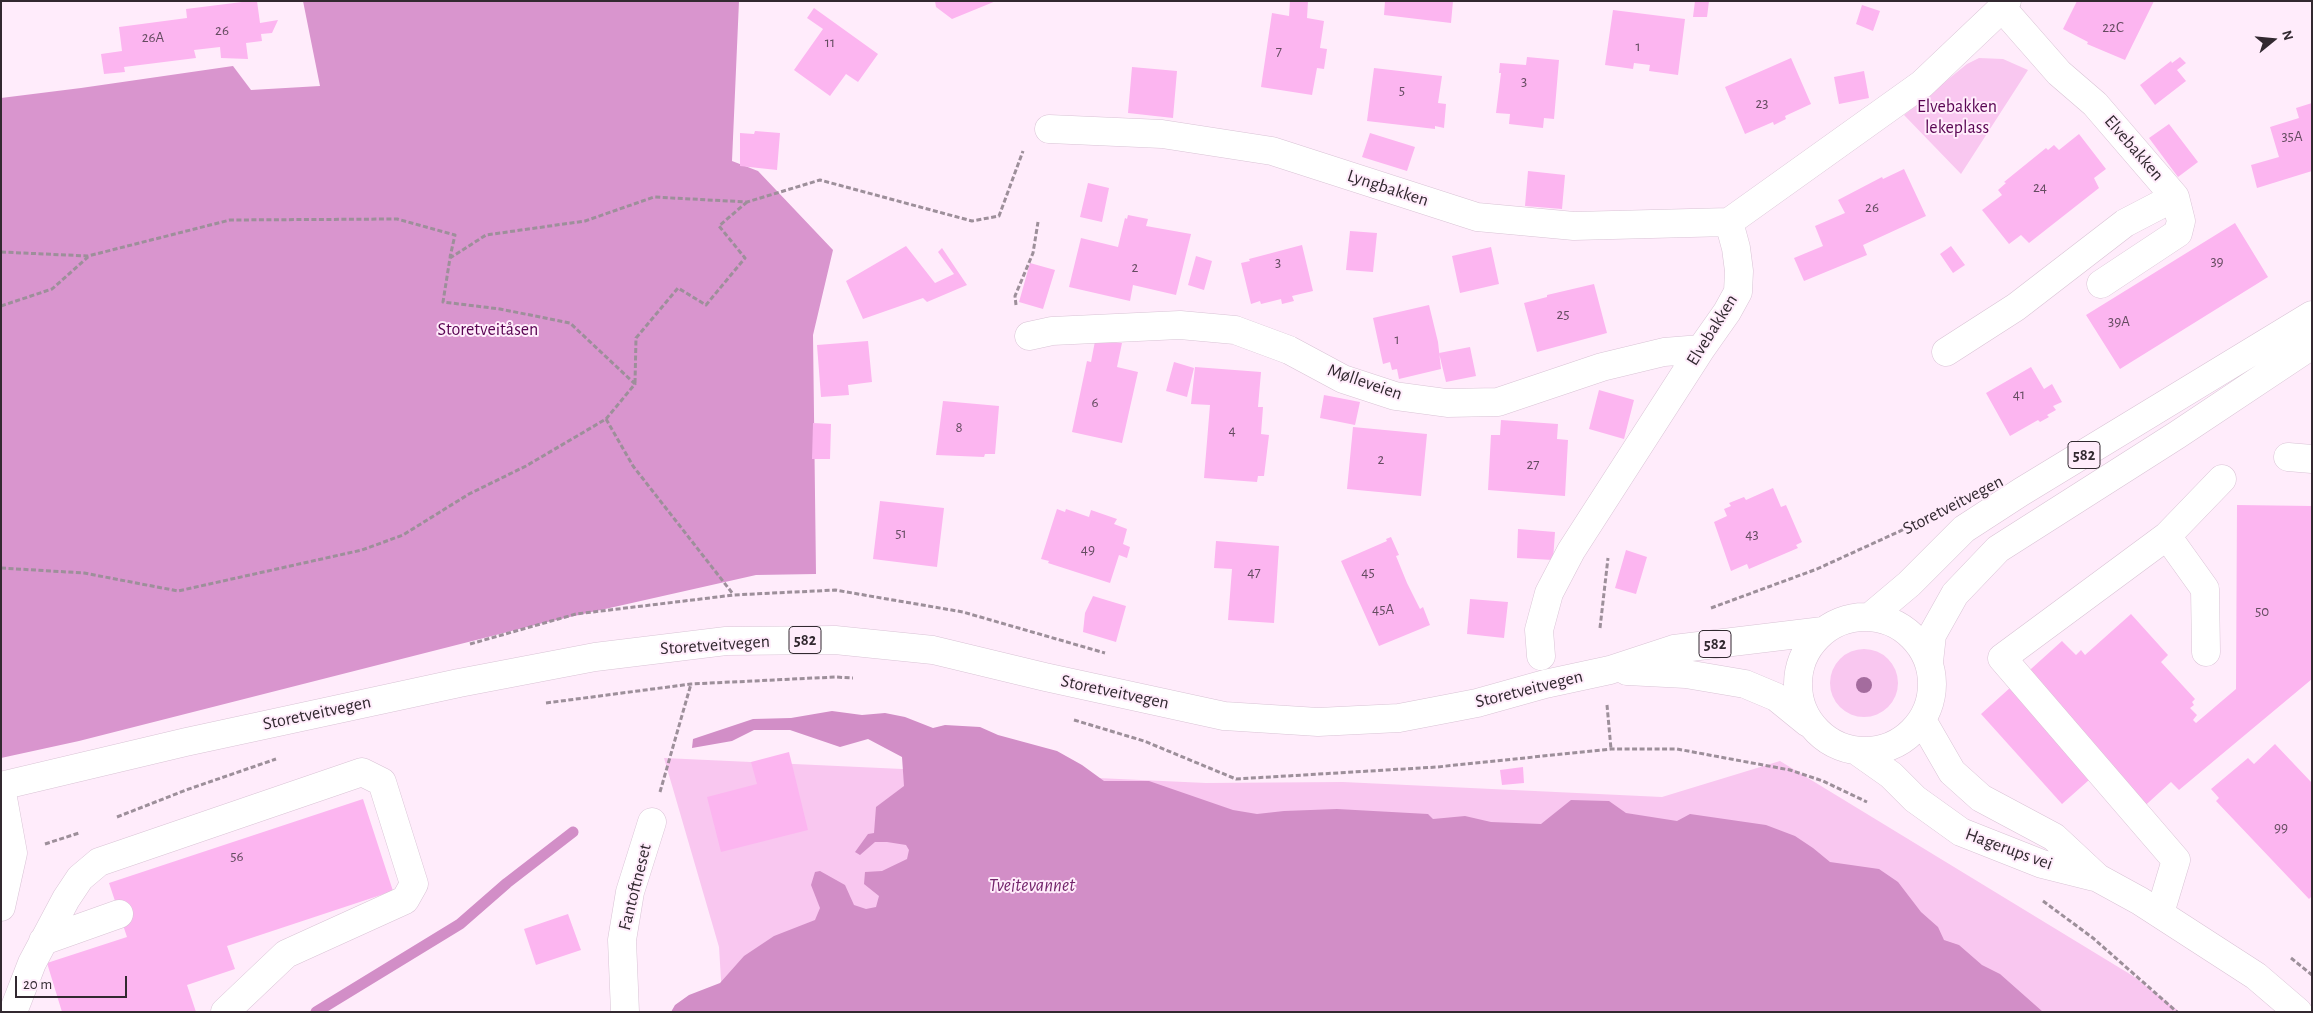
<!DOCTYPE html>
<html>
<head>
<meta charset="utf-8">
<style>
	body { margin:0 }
	#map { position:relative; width:2313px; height:1013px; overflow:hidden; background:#ffecfb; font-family:"Alegreya Sans",sans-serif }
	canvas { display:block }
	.frame { position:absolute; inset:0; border:2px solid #322930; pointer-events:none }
	.north { position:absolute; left:2248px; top:15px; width:50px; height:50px; -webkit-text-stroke:4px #ffecfb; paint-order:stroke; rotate:73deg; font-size:14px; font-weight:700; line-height:20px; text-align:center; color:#322930 }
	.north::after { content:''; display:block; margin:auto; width:18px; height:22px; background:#322930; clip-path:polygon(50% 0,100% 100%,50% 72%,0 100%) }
	.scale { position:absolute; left:15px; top:976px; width:112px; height:22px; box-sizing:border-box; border:2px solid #322930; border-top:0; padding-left:6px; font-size:15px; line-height:18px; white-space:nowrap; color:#322930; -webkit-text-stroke:4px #ffecfb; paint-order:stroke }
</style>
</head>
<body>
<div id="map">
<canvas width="2313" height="1013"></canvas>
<div class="frame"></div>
<div class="north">N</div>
<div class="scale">20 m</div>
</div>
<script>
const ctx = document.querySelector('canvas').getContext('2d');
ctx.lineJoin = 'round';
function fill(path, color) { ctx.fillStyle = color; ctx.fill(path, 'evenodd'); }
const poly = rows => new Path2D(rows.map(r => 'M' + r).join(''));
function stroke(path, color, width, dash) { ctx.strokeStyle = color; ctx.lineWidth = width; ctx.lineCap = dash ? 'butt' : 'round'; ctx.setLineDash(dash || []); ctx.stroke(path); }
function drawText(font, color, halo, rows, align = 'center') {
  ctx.font = font + ' "Alegreya Sans",sans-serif'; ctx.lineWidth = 4; ctx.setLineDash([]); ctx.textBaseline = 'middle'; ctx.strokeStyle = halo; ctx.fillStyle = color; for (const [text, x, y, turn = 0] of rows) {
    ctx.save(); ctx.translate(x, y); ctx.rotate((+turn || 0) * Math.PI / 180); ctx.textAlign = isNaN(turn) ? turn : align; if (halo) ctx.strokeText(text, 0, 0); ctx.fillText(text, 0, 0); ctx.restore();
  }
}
fill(poly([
	[1979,58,2003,59,2028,70,1961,174,1904,115,1967,64],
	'1830 683a34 34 0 1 1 68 0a34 34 0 1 1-68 0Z',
	[664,758,1206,783,1343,782,1662,797,1780,761,2133,976,2180,1012,723,1012,719,947]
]), '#f9c7f0');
fill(poly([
	[303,1,739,1,732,161,758,171,833,250,813,335,816,574,756,575,543,623,79,741,1,758,1,98,81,88,233,66,251,90,320,86]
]), '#d995ce');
fill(poly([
	[832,711,862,715,885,713,905,717,933,728,945,725,980,727,998,735,1057,751,1082,765,1104,781,1149,781,1233,810,1257,814,1284,811,1337,809,1428,814,1433,819,1465,816,1491,822,1541,824,1571,800,1609,801,1626,813,1677,821,1690,814,1766,825,1795,836,1813,848,1830,862,1879,869,1898,882,1921,912,1938,927,1944,940,1959,945,1982,965,2000,974,2043,1012,671,1012,675,1005,689,995,720,983,744,956,774,936,815,920,820,908,811,885,815,872,820,871,845,885,854,905,866,909,876,907,879,896,864,884,865,872,882,871,907,859,909,850,906,845,887,842,875,842,860,855,855,852,868,834,874,833,876,807,904,786,902,757,868,739,840,747,790,730,754,730,732,741,692,748,693,739,753,719,791,718]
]), '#d28ec7');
stroke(poly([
	[316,1012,460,924,507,883,573,832]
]), '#d28ec7', 11);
fill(poly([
	[250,1,257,1,260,23,278,20,272,33,261,34,262,41,246,43,248,59,221,58,220,47,194,50,196,58,124,67,125,72,104,74,101,54,122,51,119,27,187,18,186,9],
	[935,1,996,1,952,19,936,7],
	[1290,1,1308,1,1307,18,1324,21,1320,48,1327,49,1324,69,1317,68,1312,95,1261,87,1272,13,1289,16],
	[1385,1,1453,1,1451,23,1384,15],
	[1695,1,1709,1,1707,17,1693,17],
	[2077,1,2154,1,2125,60,2087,44,2088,42,2063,29],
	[1862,5,1880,11,1873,31,1856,24],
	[814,8,878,54,858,82,846,74,830,96,794,70,823,29,807,18],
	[1613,10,1685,19,1678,75,1649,71,1650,65,1634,63,1633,69,1605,65],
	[1527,57,1559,60,1554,119,1544,118,1543,128,1509,124,1510,114,1496,113,1501,73,1499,73,1500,63,1526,65],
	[2180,57,2186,63,2177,70,2186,81,2155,105,2140,85,2171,61,2172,63],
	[1791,58,1811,104,1785,116,1786,119,1774,125,1773,122,1745,134,1725,87],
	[1132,67,1177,71,1173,118,1128,113],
	[1374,68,1442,76,1438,103,1446,104,1444,128,1435,126,1435,129,1367,121],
	[1864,71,1869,98,1839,104,1834,77],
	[2312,103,2312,171,2257,188,2251,165,2279,157,2270,127,2299,118,2296,108],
	[2169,124,2198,162,2178,177,2149,138],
	[755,131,780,133,777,170,740,166,740,133,754,134],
	[1370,133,1415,147,1407,171,1362,157],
	[2079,134,2106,169,2094,178,2099,188,2029,243,2021,235,2009,244,1982,210,2002,195,1998,190,2006,183,2004,182,2046,148,2048,150,2054,145,2059,150],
	[1904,169,1926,216,1863,245,1867,255,1804,281,1794,258,1823,246,1815,226,1845,213,1838,200,1882,177,1883,179],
	[1528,171,1565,175,1562,209,1525,206],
	[1088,183,1109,188,1102,222,1080,217],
	[1128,215,1148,219,1146,226,1191,234,1176,295,1133,285,1130,301,1069,287,1081,238,1118,247,1125,218,1127,219],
	[2235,223,2268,277,2120,369,2086,315],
	[1350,231,1377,233,1373,272,1346,270],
	[1302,245,1313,291,1292,296,1294,301,1282,304,1281,299,1261,304,1260,301,1251,304,1241,263,1250,261,1249,259],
	[906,246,935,283,954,274,938,252,942,248,967,285,927,302,923,298,863,319,846,281],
	[1951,246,1965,265,1953,273,1940,254],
	[1491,247,1499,284,1460,293,1452,256],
	[1196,256,1212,261,1204,290,1188,285],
	[1030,263,1055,270,1043,309,1019,302],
	[1594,284,1607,333,1537,352,1524,303,1547,297,1547,295],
	[1429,305,1438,342,1441,369,1399,379,1397,369,1392,370,1390,362,1383,364,1373,318],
	[868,341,872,382,848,385,849,395,821,397,817,345],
	[1095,341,1122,343,1117,367,1138,372,1122,443,1072,432,1087,361,1091,362],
	[1470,347,1476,376,1446,382,1439,353],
	[1174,362,1194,368,1187,397,1166,391],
	[1195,367,1261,372,1258,407,1263,407,1261,434,1269,435,1264,476,1258,476,1257,482,1204,478,1210,405,1191,404],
	[2031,367,2044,389,2052,384,2062,402,2053,406,2056,410,2047,415,2049,417,2040,422,2038,420,2010,436,1986,393],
	[1599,390,1634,400,1624,439,1589,429],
	[1324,395,1360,402,1355,425,1320,418],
	[943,401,999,406,995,454,985,454,984,457,936,455],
	[1501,420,1558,424,1557,439,1568,440,1565,496,1488,490,1491,435,1500,435],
	[813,423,831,424,830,459,812,459],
	[1353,427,1427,434,1421,496,1347,489],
	[1773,488,1781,507,1786,505,1802,542,1796,545,1798,548,1749,569,1747,564,1731,571,1714,522,1727,516,1724,509,1731,506,1729,503,1744,497,1746,500],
	[880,501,944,508,937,567,873,559],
	[2237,505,2312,506,2312,679,2179,790,2171,782,2127,822,2089,780,2062,804,1981,714,2062,641,2076,655,2081,650,2085,655,2131,614,2168,655,2161,662,2195,699,2192,702,2194,705,2190,708,2197,715,2193,720,2196,723,2236,689],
	[1057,509,1065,512,1066,509,1089,517,1091,510,1117,519,1114,524,1127,529,1123,544,1130,547,1127,558,1119,555,1110,583,1048,563,1049,561,1041,559],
	[1518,529,1555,532,1553,560,1517,558],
	[1391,537,1399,555,1396,556,1407,583,1420,609,1423,607,1430,625,1379,646,1341,561,1387,541,1386,539],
	[1216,541,1279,546,1274,623,1228,620,1232,569,1214,568],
	[1626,550,1647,557,1636,594,1615,588],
	[1093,596,1126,606,1116,642,1083,632,1085,613],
	[1470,599,1508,602,1504,638,1467,634],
	[2275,744,2312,783,2312,896,2309,899,2216,801,2219,798,2211,789,2248,758,2254,764],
	[789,752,808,830,721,852,707,797,757,784,751,762],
	[1523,767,1524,783,1502,785,1500,770],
	[363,799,393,891,227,946,235,969,187,985,196,1012,62,1012,47,963,127,937,109,883],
	[568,914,581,950,536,965,524,929]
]), '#fcb5f0');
const minor = poly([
	[2002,8,2059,73,2095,104,2175,197,2181,221,2178,233,2101,284],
	[1049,129,1162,134,1272,151,1477,217,1574,226,1729,222],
	[1029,336,1052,331,1180,325,1235,330,1289,350,1343,379,1395,396,1447,403,1498,402,1602,367,1664,352,1701,349],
	[1946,352,2016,307,2125,223,2175,197],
	[2288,457,2312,459],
	[2167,536,2222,479],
	[1541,656,1539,630,1549,593,1571,551,1701,349,1727,312,1738,292,1739,271,1736,248,1729,222,1922,84,2002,8,2007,1],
	[1,787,13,853,1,907],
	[2160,913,2176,860,2002,658,2167,536,2205,589,2206,652],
	[43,941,119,914],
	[13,1012,32,963,66,899,80,878,99,862,362,772,382,782,414,884,405,900,286,954,225,1012],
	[625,1012,622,940,630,892,652,822]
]);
const major = poly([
	[1871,616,1909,584,1964,529,2021,492,2312,315],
	'1798 684a67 67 0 1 1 134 0a67 67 0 1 1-134 0Z',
	[1929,662,1932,635,1955,594,1998,549,2177,435,2312,345],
	[1627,671,1686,674,1745,684,1776,697,1808,723],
	[1922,720,1952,772,1981,798,2054,837,2098,878,2140,901,2256,976,2298,1012],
	[1857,751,1891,775,1915,799,1961,832,2042,864,2094,877],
	[1,786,186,742,459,683,595,657,726,641,835,640,933,650,1045,677,1224,716,1318,722,1399,718,1477,703,1545,684,1610,670,1674,649,1823,631]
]);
stroke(minor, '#d9c3d5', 29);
stroke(major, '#d9c3d5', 29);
stroke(poly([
	[1,252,88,256,230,220,397,219,455,235,450,257],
	[1016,305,1015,296,1033,253,1038,222],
	[1,306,52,289,88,257],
	[635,383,636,338,678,288,706,305,745,258,719,226,747,202],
	[606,419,633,466,733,594],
	[1,568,84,573,178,591,362,550,403,535,469,494,526,466,606,419,635,384,570,323,500,309,443,302,450,258,486,235,585,221,654,197,747,202,820,180,972,221,999,216,1023,151],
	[1711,608,1817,569,1922,521],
	[1600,628,1608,558],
	[470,644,576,614,734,595,835,590,963,612,1105,653],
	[546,703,691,684,835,677,853,678],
	[1607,705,1611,749],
	[1074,720,1144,741,1236,779,1437,767,1611,749,1677,749,1790,770,1823,781,1867,802],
	[660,792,691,684],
	[117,817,186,790,276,759],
	[45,844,79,833],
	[2043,901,2093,938,2177,1012],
	[2291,958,2312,975]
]), '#9d8f9a', 3, [5, 2.5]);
stroke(minor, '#fff', 28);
stroke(major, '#fff', 28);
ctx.fillStyle = '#a46c9e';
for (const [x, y] of [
	[1864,685]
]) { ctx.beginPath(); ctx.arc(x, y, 8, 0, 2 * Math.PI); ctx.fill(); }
drawText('15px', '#644c60', null, [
	["22C",2113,27],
	["26",222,30],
	["26A",153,37],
	["11",830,42],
	["1",1638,46],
	["7",1279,51],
	["3",1524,81],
	["5",1402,90],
	["23",1762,103],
	["35A",2292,136],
	["24",2040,187],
	["26",1872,207],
	["39",2217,261],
	["3",1278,262],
	["2",1135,267],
	["25",1563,314],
	["39A",2119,321],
	["1",1397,339],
	["41",2019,394],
	["6",1095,402],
	["8",959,427],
	["4",1232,430],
	["2",1381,459],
	["27",1533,464],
	["51",901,533],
	["43",1752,534],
	["49",1088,549],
	["47",1254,572],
	["45",1368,572],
	["45A",1383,609],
	["50",2262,611],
	["99",2281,827],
	["56",237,856]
]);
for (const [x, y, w] of [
	[2084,455,32],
	[805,640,32],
	[1715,644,32]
]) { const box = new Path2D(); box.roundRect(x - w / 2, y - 13.5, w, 27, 4); ctx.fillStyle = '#ffecfb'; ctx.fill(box); stroke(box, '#322930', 1); }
drawText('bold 16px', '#322930', null, [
	["582",2084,455],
	["582",805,640],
	["582",1715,644]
]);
drawText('18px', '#590452', '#ffecfb', [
	["Elvebakken",1957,107],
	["lekeplass",1957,128],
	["Storetveitåsen",488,330]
]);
drawText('18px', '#322930', '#ffecfb', [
	["Elvebakken",2134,148,49],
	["Lyngbakken",1388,188,18],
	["Elvebakken",1712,330,-58],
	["Mølleveien",1365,382,19],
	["Storetveitvegen",1953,505,-27],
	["Storetveitvegen",715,645,-4],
	["Storetveitvegen",1529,689,-14],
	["Storetveitvegen",1115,692,12],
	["Storetveitvegen",317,713,-12],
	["Hagerups vei",2009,849,20],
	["Fantoftneset",635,887,-76]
]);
drawText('italic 19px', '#73246b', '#ffecfb', [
	["Tveitevannet",1032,885]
]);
</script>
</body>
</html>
